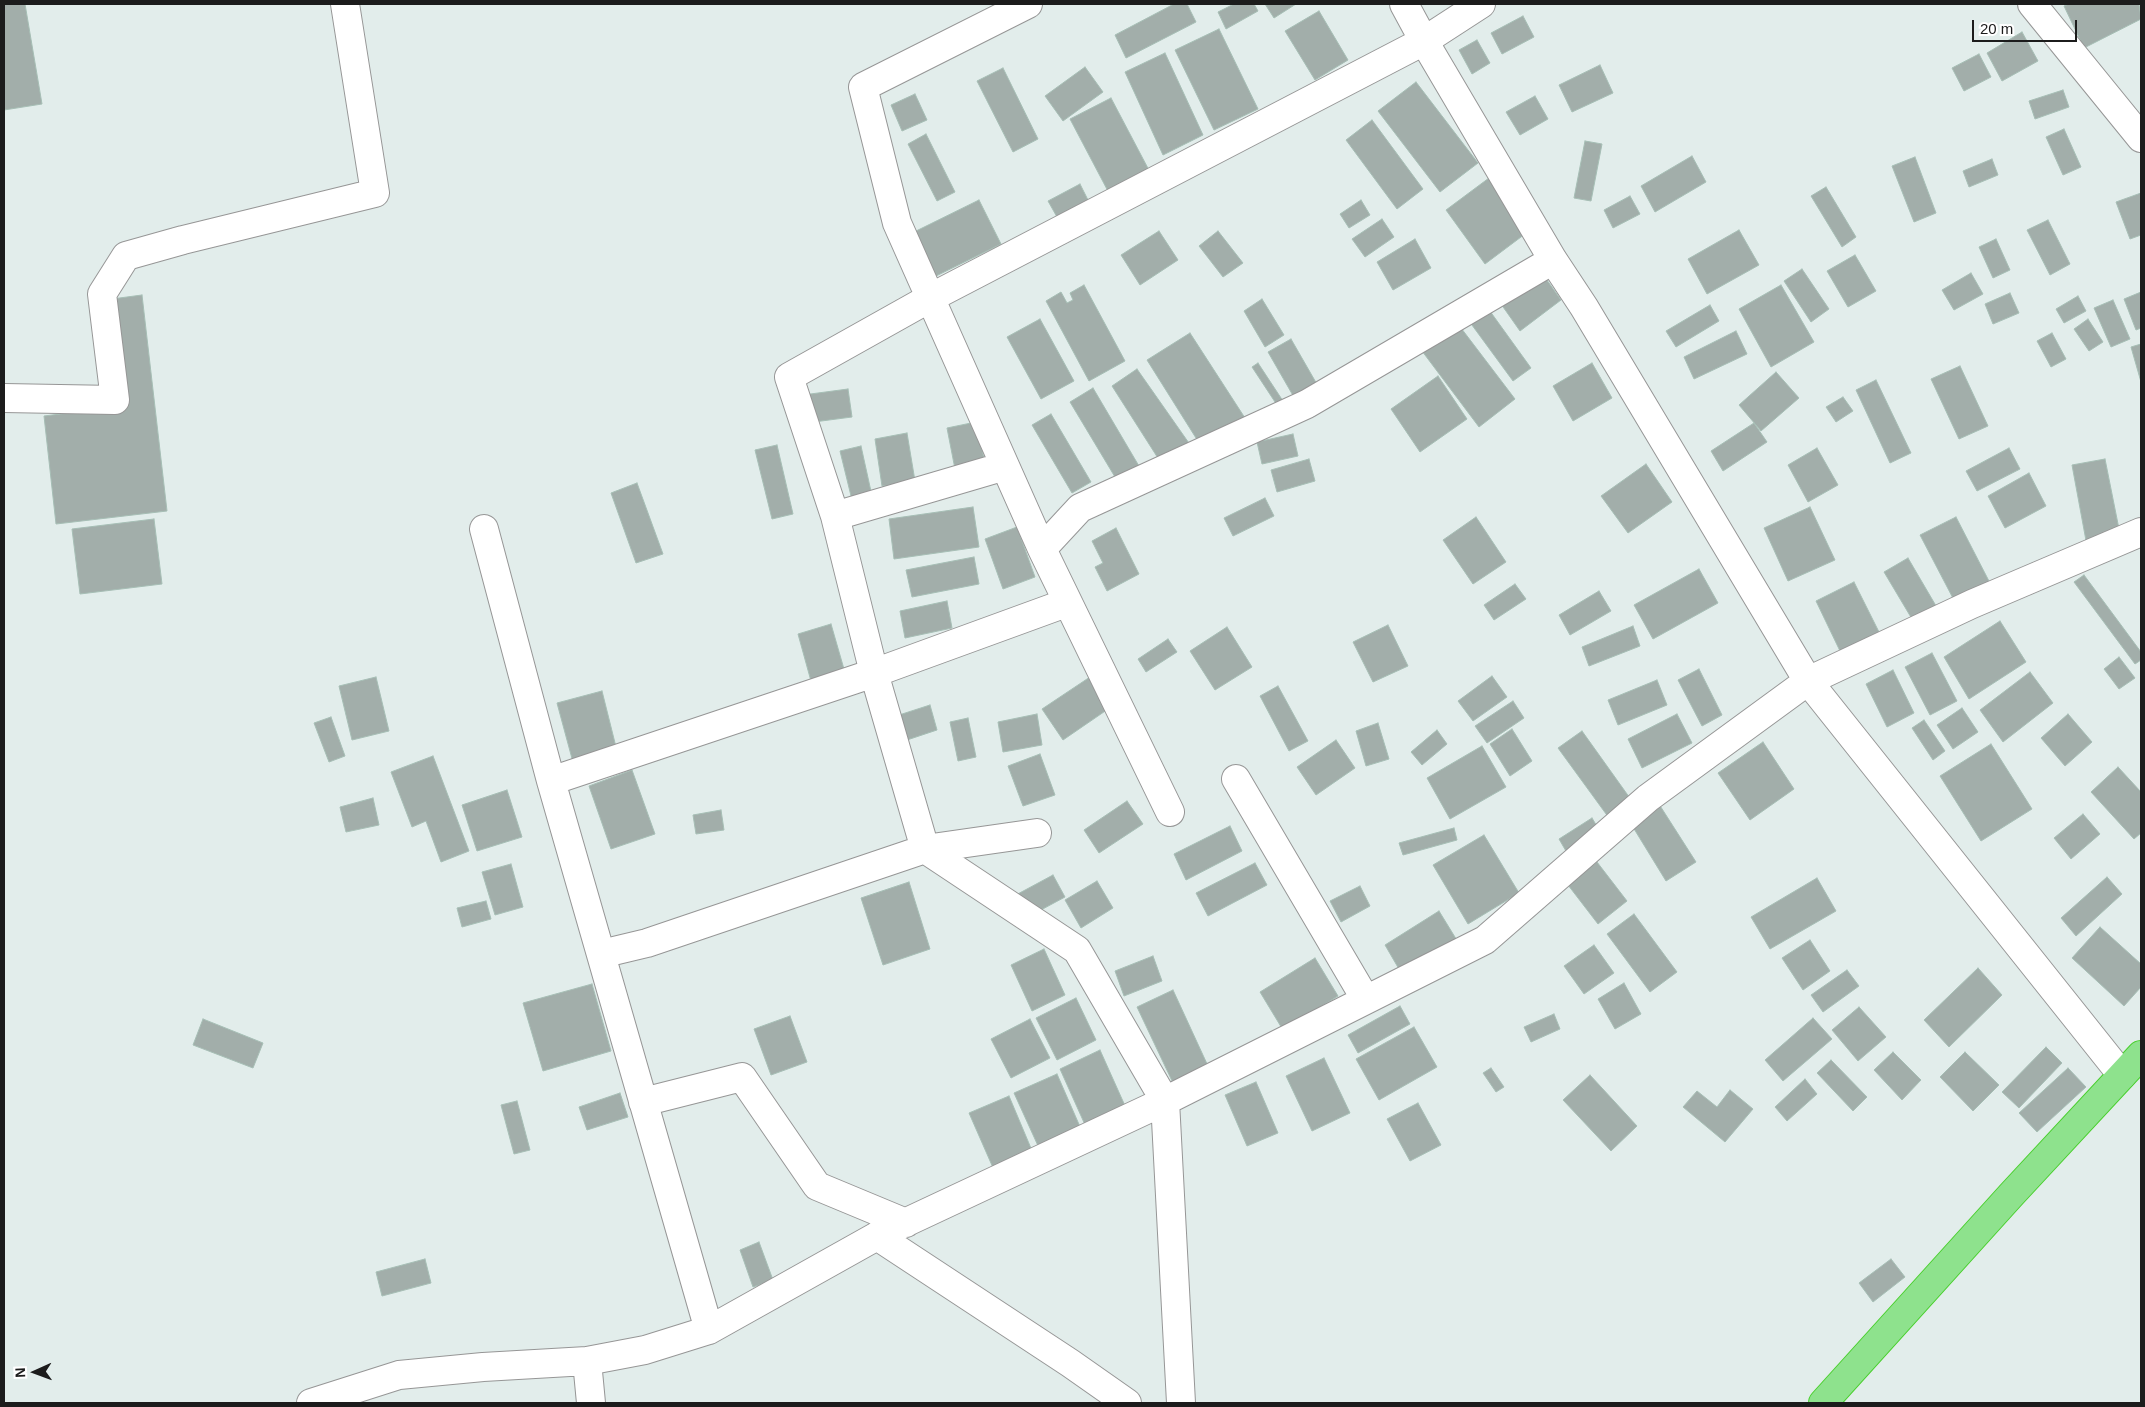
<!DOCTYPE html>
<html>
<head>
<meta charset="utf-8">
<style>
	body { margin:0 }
	#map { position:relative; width:2145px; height:1407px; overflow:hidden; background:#e2edeb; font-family:Arial,sans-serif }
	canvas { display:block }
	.frame { position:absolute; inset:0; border:5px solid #1c1c1c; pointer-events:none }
	.north { position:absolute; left:10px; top:1347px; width:50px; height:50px; -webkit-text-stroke:4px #fff; paint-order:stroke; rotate:268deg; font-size:14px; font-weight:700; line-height:20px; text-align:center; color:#1c1c1c }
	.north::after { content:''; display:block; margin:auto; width:18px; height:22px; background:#1c1c1c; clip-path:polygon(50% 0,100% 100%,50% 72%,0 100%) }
	.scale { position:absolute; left:1972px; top:20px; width:105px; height:22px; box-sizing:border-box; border:2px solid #1c1c1c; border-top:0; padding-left:6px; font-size:15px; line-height:18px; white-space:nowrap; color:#1c1c1c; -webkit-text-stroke:4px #fff; paint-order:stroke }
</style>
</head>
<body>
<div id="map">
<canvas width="2145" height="1407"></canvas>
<div class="frame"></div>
<div class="north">N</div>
<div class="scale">20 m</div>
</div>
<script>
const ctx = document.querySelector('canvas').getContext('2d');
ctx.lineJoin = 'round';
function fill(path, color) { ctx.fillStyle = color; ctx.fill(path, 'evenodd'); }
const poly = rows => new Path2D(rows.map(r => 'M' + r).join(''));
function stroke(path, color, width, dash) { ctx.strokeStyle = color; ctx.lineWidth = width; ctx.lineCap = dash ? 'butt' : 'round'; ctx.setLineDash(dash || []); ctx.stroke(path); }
const building = poly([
	[4,4,25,4,42,104,4,110,4,4],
	[1174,4,1187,4,1196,22,1126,58,1115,35,1174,4],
	[1234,4,1254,4,1258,11,1226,29,1218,12,1234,4],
	[1265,4,1296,4,1274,18,1265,4],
	[2069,4,2139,4,2141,19,2084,48,2064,6,2069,4],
	[1319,11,1348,60,1315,80,1285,31,1319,11],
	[1523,16,1534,37,1502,54,1491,33,1523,16],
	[1219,29,1258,109,1214,130,1175,50,1219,29],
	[2022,32,2038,61,2002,81,1987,53,2022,32],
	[1477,40,1490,63,1472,74,1459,50,1477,40],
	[1165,53,1203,135,1163,155,1125,72,1165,53],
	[1979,54,1991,77,1964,91,1952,68,1979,54],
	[1600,65,1613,93,1572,112,1559,85,1600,65],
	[1085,67,1103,92,1063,121,1045,96,1085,67],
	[1003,68,1038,139,1013,152,977,81,1003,68],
	[1416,82,1478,163,1440,192,1378,111,1416,82],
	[2063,90,2069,107,2035,119,2029,101,2063,90],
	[915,94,927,120,902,131,891,105,915,94],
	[1535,96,1548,119,1520,135,1506,112,1535,96],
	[1111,98,1151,174,1110,195,1070,119,1111,98],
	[1372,120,1423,189,1397,209,1346,140,1372,120],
	[2064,129,2081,167,2063,175,2046,137,2064,129],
	[926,134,955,192,937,201,908,144,926,134],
	[1585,141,1602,144,1591,201,1574,198,1585,141],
	[1692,156,1706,182,1655,212,1641,186,1692,156],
	[1915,157,1936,213,1914,222,1892,166,1915,157],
	[1992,159,1998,175,1969,187,1963,171,1992,159],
	[1489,178,1529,231,1485,264,1446,210,1489,178],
	[1080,184,1088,200,1057,217,1048,201,1080,184],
	[1826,187,1856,237,1842,247,1811,196,1826,187],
	[2141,193,2141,235,2130,239,2116,202,2141,193],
	[1630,196,1640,214,1613,228,1604,210,1630,196],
	[979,200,1001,244,932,278,910,234,979,200],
	[1361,200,1370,215,1349,228,1340,214,1361,200],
	[1382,219,1394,237,1365,257,1352,239,1382,219],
	[2048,220,2070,264,2050,275,2027,230,2048,220],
	[1739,230,1759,265,1707,294,1688,259,1739,230],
	[1159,231,1178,260,1140,285,1121,255,1159,231],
	[1218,231,1243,263,1223,277,1199,246,1218,231],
	[1415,239,1431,268,1393,290,1377,262,1415,239],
	[1996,239,2010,270,1993,278,1979,247,1996,239],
	[1855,255,1876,291,1848,307,1827,271,1855,255],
	[1802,269,1829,309,1811,322,1784,281,1802,269],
	[1542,273,1561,300,1520,331,1501,304,1542,273],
	[1971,273,1983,294,1954,310,1942,290,1971,273],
	[1084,285,1125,361,1089,381,1046,301,1061,292,1067,303,1073,300,1070,293,1084,285],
	[1781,285,1814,342,1771,367,1739,309,1781,285],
	[2141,292,2141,328,2136,330,2124,299,2141,292],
	[2010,293,2019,313,1993,324,1985,304,2010,293],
	[142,295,167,511,56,524,44,416,125,406,112,299,142,295],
	[2078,296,2086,311,2064,323,2056,309,2078,296],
	[1262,299,1284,335,1265,347,1244,311,1262,299],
	[2113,300,2130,339,2111,347,2094,308,2113,300],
	[1710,305,1719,321,1676,347,1666,331,1710,305],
	[1487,307,1531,368,1513,381,1469,321,1487,307],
	[1040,319,1074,381,1041,399,1007,337,1040,319],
	[2088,319,2103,342,2089,351,2074,329,2088,319],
	[1458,324,1515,399,1479,427,1422,351,1458,324],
	[1736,331,1747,354,1694,379,1684,357,1736,331],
	[1190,333,1245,418,1201,446,1147,360,1190,333],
	[2052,333,2066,359,2051,367,2037,341,2052,333],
	[1291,339,1318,386,1295,399,1268,352,1291,339],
	[2141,344,2141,382,2131,347,2141,344],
	[1258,363,1283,401,1277,405,1252,367,1258,363],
	[1592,363,1612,398,1573,421,1553,386,1592,363],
	[1960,366,1988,426,1959,439,1931,379,1960,366],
	[1137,369,1191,446,1163,466,1112,386,1137,369],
	[1776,372,1799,398,1761,431,1739,405,1776,372],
	[1438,376,1467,419,1420,452,1391,409,1438,376],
	[1876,380,1911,453,1890,463,1856,390,1876,380],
	[1093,388,1149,483,1127,497,1070,402,1093,388],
	[848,389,852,417,806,423,803,395,848,389],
	[1843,397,1853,411,1836,422,1826,407,1843,397],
	[1051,414,1091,482,1072,493,1032,425,1051,414],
	[976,422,985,463,955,469,947,428,976,422],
	[1754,423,1767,442,1723,471,1711,451,1754,423],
	[907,433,915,481,882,486,875,439,907,433],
	[1293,434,1298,456,1262,464,1257,442,1293,434],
	[777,445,793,514,772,519,755,450,777,445],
	[861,446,872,496,852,500,840,451,861,446],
	[1817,448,1838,485,1808,502,1788,465,1817,448],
	[2009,448,2020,469,1977,491,1966,471,2009,448],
	[1309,459,1315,481,1277,492,1271,470,1309,459],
	[2105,459,2121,539,2087,546,2072,465,2105,459],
	[1646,464,1672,502,1628,533,1601,496,1646,464],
	[2029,473,2046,506,2005,528,1988,496,2029,473],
	[637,483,663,554,636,563,611,493,637,483],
	[1265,498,1274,516,1233,536,1224,518,1265,498],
	[973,507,979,547,894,559,889,519,973,507],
	[1810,507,1835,560,1788,581,1764,528,1810,507],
	[1476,517,1506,562,1473,584,1443,540,1476,517],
	[1956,517,1991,585,1956,604,1920,535,1956,517],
	[154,519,162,584,80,594,72,529,154,519],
	[1017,527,1035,577,1003,589,985,539,1017,527],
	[1116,528,1139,574,1107,591,1095,567,1103,563,1092,541,1116,528],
	[974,557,979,584,912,597,906,570,974,557],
	[1908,558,1939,611,1915,624,1884,572,1908,558],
	[1699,569,1718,603,1653,639,1634,605,1699,569],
	[2084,575,2141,652,2141,660,2135,664,2074,582,2084,575],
	[1854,582,1879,632,1840,651,1816,601,1854,582],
	[1515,584,1526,599,1494,620,1484,605,1515,584],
	[1599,591,1611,611,1570,635,1559,615,1599,591],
	[947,601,952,628,905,638,900,611,947,601],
	[2000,621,2026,662,1969,699,1944,657,2000,621],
	[831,624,848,683,814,692,798,634,831,624],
	[1388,625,1408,666,1373,682,1353,642,1388,625],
	[1633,626,1640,646,1589,666,1582,647,1633,626],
	[1227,627,1252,667,1215,690,1190,651,1227,627],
	[1168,639,1177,652,1146,672,1138,659,1168,639],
	[1932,653,1957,701,1930,715,1905,667,1932,653],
	[2119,657,2135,678,2119,689,2104,669,2119,657],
	[1699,669,1722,715,1702,726,1678,680,1699,669],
	[1893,670,1914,713,1887,727,1866,684,1893,670],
	[2030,672,2053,703,2003,742,1980,710,2030,672],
	[1093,675,1114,705,1063,740,1042,709,1093,675],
	[1492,676,1507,697,1473,721,1458,701,1492,676],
	[376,677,389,731,352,740,339,686,376,677],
	[1657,680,1667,705,1618,725,1608,700,1657,680],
	[1278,686,1308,741,1289,751,1260,696,1278,686],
	[602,691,618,755,574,766,557,703,602,691],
	[1513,701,1524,718,1487,743,1475,726,1513,701],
	[930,705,937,730,904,741,896,716,930,705],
	[1962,708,1978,732,1953,749,1937,725,1962,708],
	[1037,714,1042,745,1003,752,998,722,1037,714],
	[1677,714,1692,743,1642,768,1628,739,1677,714],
	[2068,714,2092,742,2065,766,2041,738,2068,714],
	[331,717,345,756,329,762,314,723,331,717],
	[968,718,976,757,958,761,950,722,968,718],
	[1924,720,1945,751,1933,760,1912,728,1924,720],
	[1378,723,1389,759,1366,766,1356,731,1378,723],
	[1512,729,1532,761,1510,776,1490,744,1512,729],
	[1437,730,1447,744,1422,765,1411,752,1437,730],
	[1582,731,1632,801,1609,818,1558,748,1582,731],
	[1336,740,1355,768,1316,795,1297,767,1336,740],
	[1763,742,1794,789,1750,820,1718,773,1763,742],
	[1991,744,2032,809,1981,841,1940,776,1991,744],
	[1482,746,1506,787,1450,819,1427,778,1482,746],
	[1040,754,1055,795,1023,806,1008,766,1040,754],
	[433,756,469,851,441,862,426,821,412,827,391,772,433,756],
	[2118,767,2141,792,2141,833,2134,839,2091,792,2118,767],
	[632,770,655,834,611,849,589,786,632,770],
	[507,790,522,837,477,851,462,805,507,790],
	[373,798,379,825,346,832,340,807,373,798],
	[1127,801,1143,824,1099,853,1084,830,1127,801],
	[1657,801,1696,862,1666,881,1628,819,1657,801],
	[721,810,724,830,696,834,693,815,721,810],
	[2083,814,2100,834,2071,859,2054,838,2083,814],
	[1592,818,1604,838,1570,858,1559,839,1592,818],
	[1230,826,1242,851,1186,880,1174,854,1230,826],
	[1454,828,1457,840,1403,855,1399,843,1454,828],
	[1484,835,1519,893,1468,924,1433,865,1484,835],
	[1597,862,1627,901,1598,924,1568,885,1597,862],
	[1255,863,1267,885,1208,916,1196,893,1255,863],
	[511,864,523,907,495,915,482,872,511,864],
	[1053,875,1065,897,1026,918,1014,896,1053,875],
	[2107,877,2122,894,2076,936,2061,918,2107,877],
	[1817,878,1836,911,1770,949,1751,917,1817,878],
	[1097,881,1113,908,1081,928,1065,900,1097,881],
	[909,882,930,949,883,965,861,898,909,882],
	[1360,886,1370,906,1341,922,1330,901,1360,886],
	[486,901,491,919,462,927,457,908,486,901],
	[1439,911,1458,942,1403,976,1385,945,1439,911],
	[1634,914,1677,972,1650,992,1607,934,1634,914],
	[2100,927,2141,964,2141,987,2124,1006,2072,958,2100,927],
	[1810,940,1830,971,1803,990,1782,958,1810,940],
	[1594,945,1614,973,1584,994,1564,966,1594,945],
	[1044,949,1065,995,1032,1011,1011,965,1044,949],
	[1153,956,1162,981,1124,996,1115,971,1153,956],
	[1315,958,1338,996,1283,1030,1260,992,1315,958],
	[1978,968,2002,995,1949,1047,1924,1020,1978,968],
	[1847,970,1859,986,1823,1012,1811,995,1847,970],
	[1624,983,1641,1014,1615,1029,1598,999,1624,983],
	[592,984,611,1051,543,1071,523,1003,592,984],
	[1173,990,1208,1066,1173,1083,1137,1007,1173,990],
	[1076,998,1096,1040,1057,1060,1036,1018,1076,998],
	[1400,1006,1410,1024,1358,1053,1348,1035,1400,1006],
	[1859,1007,1886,1037,1858,1061,1832,1030,1859,1007],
	[1554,1014,1560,1029,1531,1042,1524,1027,1554,1014],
	[790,1016,807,1062,771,1075,754,1029,790,1016],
	[1813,1018,1832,1039,1783,1081,1765,1060,1813,1018],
	[203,1019,263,1043,253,1068,193,1045,203,1019],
	[1030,1019,1050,1058,1011,1078,991,1039,1030,1019],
	[1414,1027,1437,1067,1379,1100,1356,1059,1414,1027],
	[2046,1047,2062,1063,2019,1108,2002,1092,2046,1047],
	[1100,1050,1126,1108,1086,1127,1060,1069,1100,1050],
	[1893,1052,1921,1080,1902,1100,1874,1070,1893,1052],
	[1965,1052,1999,1085,1973,1111,1940,1077,1965,1052],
	[1324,1058,1350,1113,1312,1131,1286,1076,1324,1058],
	[1831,1060,1867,1097,1853,1111,1817,1073,1831,1060],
	[1491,1068,1504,1087,1496,1092,1483,1073,1491,1068],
	[2068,1068,2086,1087,2037,1132,2019,1113,2068,1068],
	[1057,1074,1081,1129,1039,1148,1014,1093,1057,1074],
	[1590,1075,1637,1126,1611,1151,1563,1100,1590,1075],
	[1805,1079,1817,1094,1787,1121,1775,1107,1805,1079],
	[1256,1082,1278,1133,1247,1146,1225,1095,1256,1082],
	[1730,1090,1753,1109,1725,1142,1683,1107,1697,1091,1717,1107,1730,1090],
	[620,1093,628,1117,587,1130,579,1107,620,1093],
	[1009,1096,1033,1153,994,1170,969,1113,1009,1096],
	[517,1101,530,1150,514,1154,501,1105,517,1101],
	[1418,1103,1441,1145,1410,1161,1387,1119,1418,1103],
	[759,1242,773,1280,753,1287,740,1250,759,1242],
	[425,1259,431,1283,382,1296,376,1272,425,1259],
	[1891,1259,1905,1277,1873,1302,1859,1283,1891,1259]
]);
fill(building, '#a2aeaa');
stroke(building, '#a6beb5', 1);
const minor = poly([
	[1028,4,863,87,897,223,1042,549,1080,508,1307,404,1553,260],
	[1404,4,1424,41,1553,260,1584,307,1808,681,1972,604,2141,532],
	[2032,4,2141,138],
	[4,398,115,400,102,294,126,256,183,240,375,193,345,4],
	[835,516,1005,466],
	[484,529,551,781,709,1330],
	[1042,549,1170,812],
	[1236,779,1366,1000],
	[551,781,874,673,1066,603],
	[1037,833,925,849,1077,950,1165,1101,1181,1403],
	[601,954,647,943,925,849,874,673,835,516,789,377,930,298,1424,41,1481,4],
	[643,1102,742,1077,817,1186,906,1223],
	[877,1236,1070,1363,1127,1403],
	[587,1361,591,1403],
	[311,1403,399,1375,483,1367,587,1361,645,1350,709,1330,877,1236,1165,1101,1485,940,1648,798,1808,681,2122,1075]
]);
const highway = poly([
	[1823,1403,2011,1195,2141,1055]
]);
stroke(minor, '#969696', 30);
stroke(highway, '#48cf2c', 30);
stroke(minor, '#fff', 28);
stroke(highway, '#8ee28d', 28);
</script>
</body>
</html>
